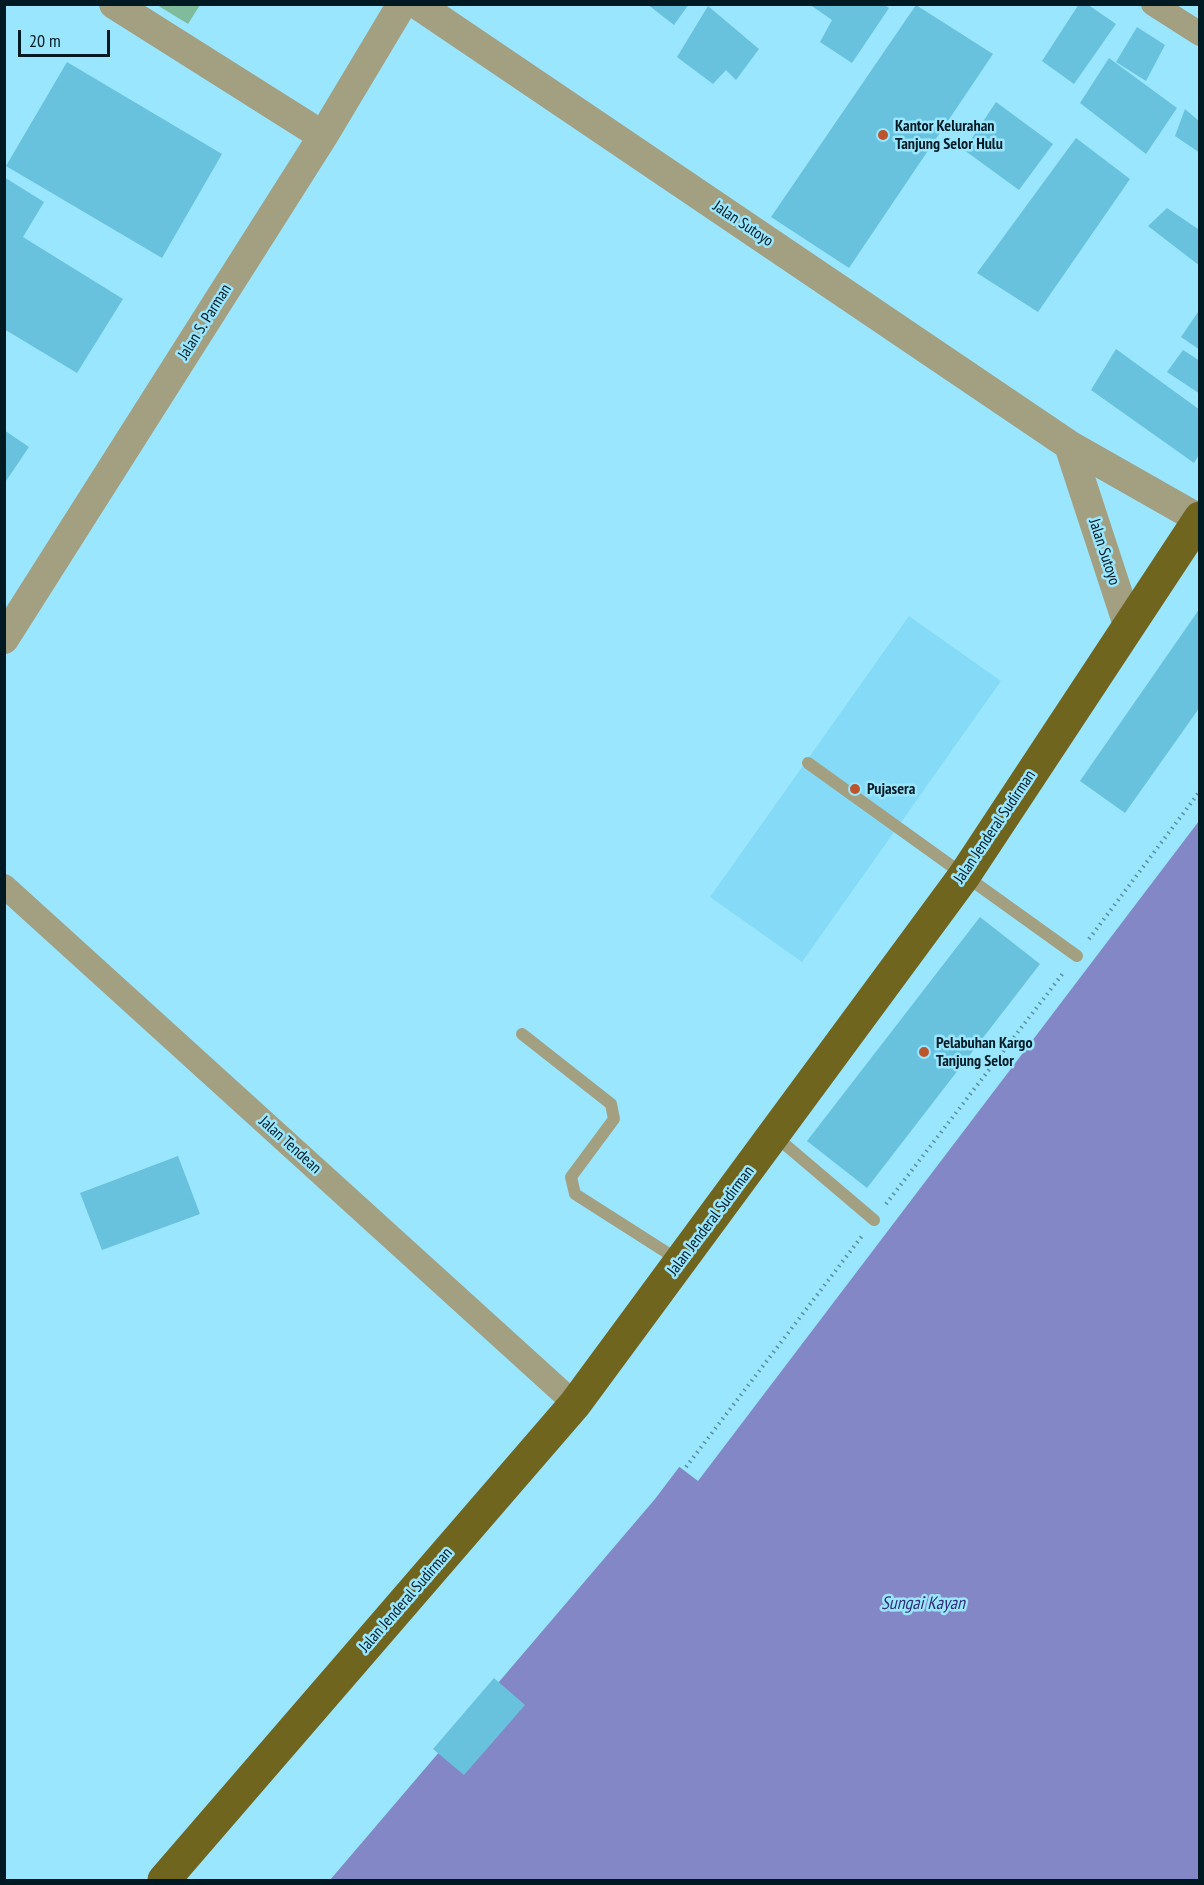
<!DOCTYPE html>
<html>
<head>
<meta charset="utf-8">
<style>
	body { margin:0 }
	#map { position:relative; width:1204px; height:1885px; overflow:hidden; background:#9ae6fe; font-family:"PT Sans Narrow",sans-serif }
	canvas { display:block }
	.frame { position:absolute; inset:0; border:6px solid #001a23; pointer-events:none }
	.scale { position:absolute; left:18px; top:30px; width:92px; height:27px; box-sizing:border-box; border:3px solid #001a23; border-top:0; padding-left:8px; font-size:18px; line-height:21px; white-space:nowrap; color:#001a23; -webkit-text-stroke:4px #9ae6fe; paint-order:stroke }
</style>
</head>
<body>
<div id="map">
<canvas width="1204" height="1885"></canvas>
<div class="frame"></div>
<div class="scale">20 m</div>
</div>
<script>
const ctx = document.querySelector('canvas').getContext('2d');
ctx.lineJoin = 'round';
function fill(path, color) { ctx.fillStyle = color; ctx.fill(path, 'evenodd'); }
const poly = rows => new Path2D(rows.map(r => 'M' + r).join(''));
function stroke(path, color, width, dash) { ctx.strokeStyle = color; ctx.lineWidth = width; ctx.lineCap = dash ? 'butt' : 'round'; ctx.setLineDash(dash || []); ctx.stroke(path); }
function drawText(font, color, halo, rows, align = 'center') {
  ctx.font = font + ' "PT Sans Narrow",sans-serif'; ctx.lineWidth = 5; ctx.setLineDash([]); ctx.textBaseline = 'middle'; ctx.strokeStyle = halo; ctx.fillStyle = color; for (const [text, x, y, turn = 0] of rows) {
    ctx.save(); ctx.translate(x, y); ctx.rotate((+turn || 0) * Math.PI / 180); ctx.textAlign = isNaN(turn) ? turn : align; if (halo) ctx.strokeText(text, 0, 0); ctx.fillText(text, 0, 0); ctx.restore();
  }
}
fill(poly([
	[909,616,1001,681,802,962,710,897]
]), '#85dbf7');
fill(poly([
	[157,5,200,5,188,24]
]), '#80bb9c');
fill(poly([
	[1199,780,1199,1880,330,1880,655,1499]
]), '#8387c6');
fill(poly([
	[1200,777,1199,821,698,1481,677,1465]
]), '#9ae6fe');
fill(poly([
	[647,4,689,4,674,25],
	[809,4,884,4,889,8,852,63,820,42,832,20],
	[1079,4,1087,4,1116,24,1074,84,1042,61],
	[916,5,993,54,849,268,771,217],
	[708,6,759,49,736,80,726,70,713,84,677,57],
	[1137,27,1165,45,1146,81,1116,62],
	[1109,58,1177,108,1146,154,1080,103],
	[67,62,222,154,162,258,6,166],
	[996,102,1053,144,1019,190,964,150],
	[1185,109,1200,122,1200,153,1175,136],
	[1076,138,1130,179,1038,312,977,273],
	[4,177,44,202,23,237,123,299,77,373,4,329],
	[1167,208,1198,229,1200,227,1200,266,1148,226],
	[1200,309,1200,350,1181,337],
	[1116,349,1200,410,1200,453,1194,463,1091,390],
	[1183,350,1200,361,1200,394,1167,372],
	[4,430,29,447,4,484],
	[1200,608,1200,707,1125,813,1080,781],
	[980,917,1040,964,867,1188,807,1141],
	[178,1156,200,1214,102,1250,80,1193],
	[494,1678,525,1705,464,1775,433,1749]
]), '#68c2de');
stroke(poly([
	[1089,939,1200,791],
	[886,1204,1064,972],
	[686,1467,862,1236]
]), '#5a91a3', 4, [1.5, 4.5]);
stroke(poly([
	[808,763,1077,956],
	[522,1034,611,1104,614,1119,571,1177,575,1194,680,1261],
	[775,1136,874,1220]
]), '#a39f81', 12);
stroke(poly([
	[1153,4,1200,34],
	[4,886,575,1404]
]), '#a39f81', 24);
stroke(poly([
	[114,4,323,136],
	[417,4,1069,445,1199,519],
	[1069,445,1128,625],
	[4,639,323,136,402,4]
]), '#a39f81', 30);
stroke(poly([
	[164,1880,575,1404,964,876,1200,518]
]), '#70651e', 33);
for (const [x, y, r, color] of [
	[883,135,6,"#bc552c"],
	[855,789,6,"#bc552c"],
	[924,1052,6,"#bc552c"]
]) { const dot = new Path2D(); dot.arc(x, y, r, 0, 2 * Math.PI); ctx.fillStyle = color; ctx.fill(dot); stroke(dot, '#9ae6fe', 2); }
drawText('bold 16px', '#001a23', '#9ae6fe', [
	["Kantor Kelurahan",895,126],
	["Tanjung Selor Hulu",895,144],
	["Pujasera",867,789],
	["Pelabuhan Kargo",936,1043],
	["Tanjung Selor",936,1061]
], 'left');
drawText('16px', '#001a23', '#9ae6fe', [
	["Jalan Sutoyo",743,224,34],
	["Jalan S. Parman",205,322,-58],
	["Jalan Sutoyo",1104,552,72],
	["Jalan Jenderal Sudirman",995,827,-56],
	["Jalan Tendean",290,1145,42],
	["Jalan Jenderal Sudirman",711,1221,-53],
	["Jalan Jenderal Sudirman",406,1600,-49]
]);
drawText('italic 18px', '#332f7b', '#9ae6fe', [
	["Sungai Kayan",923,1604]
]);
</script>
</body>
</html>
